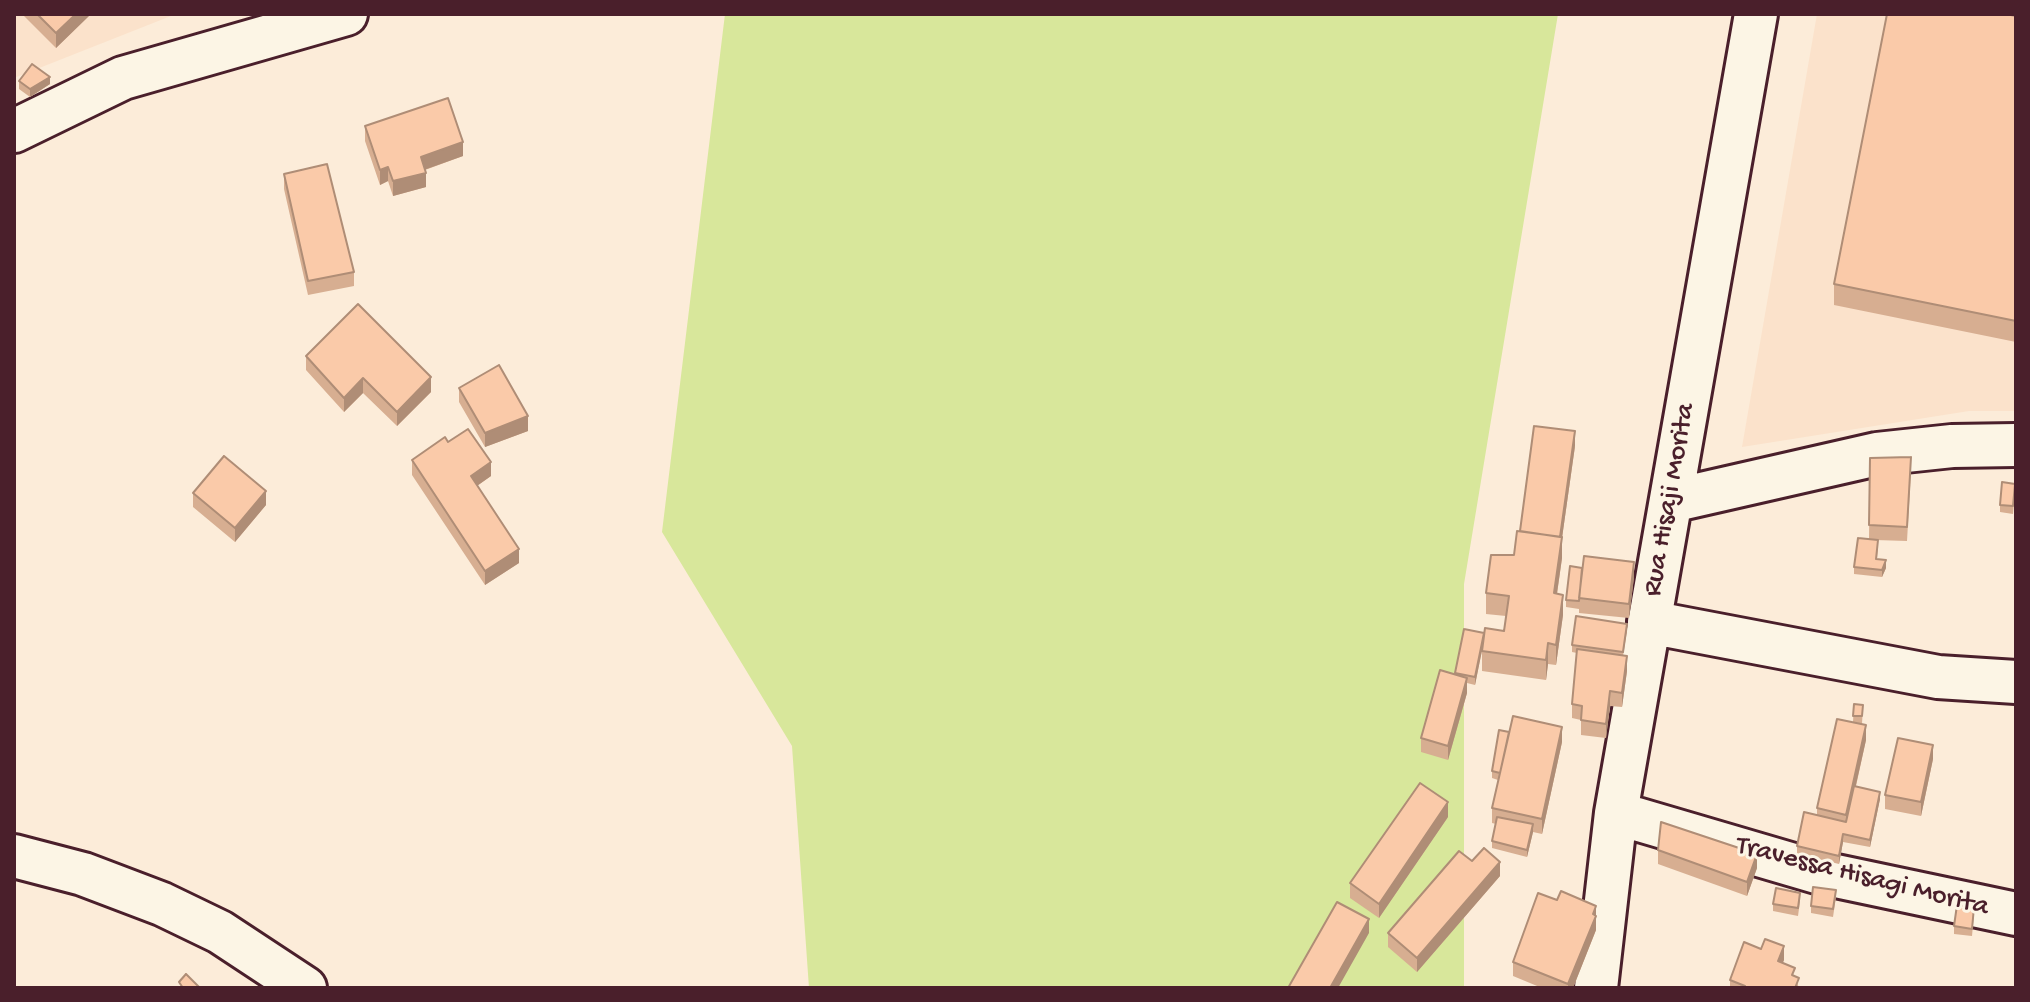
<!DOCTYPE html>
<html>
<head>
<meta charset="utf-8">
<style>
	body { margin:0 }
	#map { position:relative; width:2030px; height:1002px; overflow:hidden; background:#fcecd9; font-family:"Gochi Hand",sans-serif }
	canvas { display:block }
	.frame { position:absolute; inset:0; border:16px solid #4a1f2b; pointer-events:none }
</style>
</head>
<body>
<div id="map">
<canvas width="2030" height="1002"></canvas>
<div class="frame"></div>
</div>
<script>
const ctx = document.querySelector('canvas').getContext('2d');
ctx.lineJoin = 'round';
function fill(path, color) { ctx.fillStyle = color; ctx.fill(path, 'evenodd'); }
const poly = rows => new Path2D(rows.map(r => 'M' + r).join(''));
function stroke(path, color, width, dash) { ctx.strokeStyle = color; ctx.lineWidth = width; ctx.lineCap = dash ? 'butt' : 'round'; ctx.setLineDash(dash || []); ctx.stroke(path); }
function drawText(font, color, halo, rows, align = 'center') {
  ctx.font = font + ' "Gochi Hand",sans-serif'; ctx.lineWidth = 6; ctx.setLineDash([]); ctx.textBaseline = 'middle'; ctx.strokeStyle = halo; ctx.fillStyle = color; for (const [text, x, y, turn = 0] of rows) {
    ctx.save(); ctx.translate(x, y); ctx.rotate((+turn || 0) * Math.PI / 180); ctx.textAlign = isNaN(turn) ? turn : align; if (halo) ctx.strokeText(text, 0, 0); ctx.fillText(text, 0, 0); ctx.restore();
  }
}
fill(poly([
	[14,14,176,14,14,78],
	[1817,14,1960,14,2016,26,2016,411,1969,411,1742,447]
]), '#fbe2cb');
fill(poly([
	[725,14,1558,14,1464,584,1464,988,809,988,792,746,662,532]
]), '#d8e79b');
const minor = poly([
	[14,131,123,78,346,14],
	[1671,501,1877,454,1952,446,2016,445],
	[1649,622,1938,677,2016,682],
	[1616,813,1817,872,2016,914],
	[14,856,83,874,162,904,220,932,305,988],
	[1596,988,1616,813,1756,14]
]);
stroke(minor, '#4a1f2b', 48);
stroke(minor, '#fcf5e5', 42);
fill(poly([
	[22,14,91,14,56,48],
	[2016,16,2016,342,1834,305,1834,284],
	[19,81,50,84,30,97,19,89],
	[365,126,463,156,425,170,426,187,393,196,388,181,380,185,365,141],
	[284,174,354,272,354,286,308,295,284,189],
	[306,356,431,392,397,426,363,393,344,412,306,370],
	[459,388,528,431,485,447,459,402],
	[448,442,491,476,477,486,519,563,485,585,412,475,412,460],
	[1575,446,1562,538,1562,558,1557,594,1563,615,1556,665,1548,664,1546,680,1482,671,1482,651,1475,685,1467,683,1467,693,1448,760,1421,752,1421,738,1455,675,1464,629,1484,633,1504,631,1506,616,1486,614,1486,593,1514,555,1520,531],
	[1870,458,1911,471,1907,541,1875,540,1878,547,1877,559,1886,568,1882,577,1854,574,1854,567,1869,539],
	[2015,491,2013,514,2000,512,2000,505],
	[193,493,266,505,235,542,193,507],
	[1634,577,1629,618,1579,613,1579,609,1566,607,1566,600],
	[1627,631,1623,656,1627,671,1622,707,1610,706,1606,738,1581,735,1581,720,1572,718,1572,704,1577,653,1572,652,1572,645],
	[1854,704,1863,705,1862,724,1866,740,1856,786,1880,799,1870,847,1843,842,1839,864,1797,854,1797,846,1817,815,1817,808,1853,722],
	[1562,742,1542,834,1533,832,1527,857,1492,848,1492,841,1496,824,1492,823,1492,808,1498,780,1492,778,1492,771],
	[1933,759,1921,816,1885,809,1885,795],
	[1448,817,1379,918,1350,898,1350,883],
	[1658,850,1757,868,1747,896,1658,864],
	[1472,861,1500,876,1417,972,1388,947,1388,933],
	[1836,897,1833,917,1811,913,1811,906],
	[1557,900,1596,906,1596,930,1573,988,1542,988,1513,976,1513,962],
	[1800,901,1798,916,1773,911,1773,904],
	[1974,914,1972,936,1954,934,1954,926],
	[1784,960,1782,963,1795,977,1799,988,1730,988,1730,980]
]), '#d7ae91');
fill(poly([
	[76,14,91,14,56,48,56,33],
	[50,77,50,84,30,97,30,89],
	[463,142,463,156,421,171,421,157],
	[388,167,388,181,380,185,380,170],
	[426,173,426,187,393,196,393,181],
	[431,377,431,392,397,426,397,412],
	[363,378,363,393,344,412,344,398],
	[528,416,528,431,485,447,485,433],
	[1575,431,1575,446,1562,538,1562,558,1554,614,1554,593,1559,543],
	[491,462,491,476,471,490,471,476],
	[266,491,266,505,235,542,235,528],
	[519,549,519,563,485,585,485,571],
	[1886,560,1886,568,1882,577,1882,570],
	[1634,562,1634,577,1629,618,1629,604],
	[1563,595,1563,615,1556,665,1556,645],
	[1484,633,1484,640,1475,685,1475,677],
	[1548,643,1548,664,1546,680,1546,660],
	[1627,656,1627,671,1622,707,1622,693],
	[1467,678,1467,693,1448,760,1448,746],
	[1610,691,1610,706,1606,738,1606,724],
	[1866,725,1866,740,1846,829,1846,815],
	[1562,727,1562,742,1542,834,1542,819],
	[1933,745,1933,759,1921,816,1921,802],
	[1880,792,1880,799,1870,847,1870,840],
	[1448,802,1448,817,1379,918,1379,904],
	[1533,824,1533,832,1527,857,1527,850],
	[1843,834,1843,842,1839,864,1839,856],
	[1757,854,1757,868,1747,896,1747,882],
	[1500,862,1500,876,1417,972,1417,958],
	[1596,906,1596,930,1573,988,1568,988,1568,984],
	[1369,919,1369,933,1338,988,1330,988],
	[1784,946,1784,960,1778,976,1778,961]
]), '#af8d76');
const building = poly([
	[37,14,76,14,56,33,37,14],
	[1887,14,2005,14,2016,16,2016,321,1834,284,1887,14],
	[32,64,50,77,30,89,19,81,32,64],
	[448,98,463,142,421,157,426,173,393,181,388,167,380,170,365,126,448,98],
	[327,164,354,272,308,281,284,174,327,164],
	[358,304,431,377,397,412,363,378,344,398,306,356,358,304],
	[499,365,528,416,485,433,459,388,499,365],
	[1534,426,1575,431,1560,537,1520,531,1534,426],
	[468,429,491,462,471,476,519,549,485,571,412,460,445,437,448,442,468,429],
	[224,456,266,491,235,528,193,493,224,456],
	[1911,457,1907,527,1869,525,1870,458,1911,457],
	[2002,482,2015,484,2013,506,2000,505,2002,482],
	[1517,531,1562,537,1554,593,1563,595,1556,645,1548,643,1546,660,1482,651,1485,628,1504,631,1509,596,1486,593,1491,555,1514,555,1517,531],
	[1858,538,1878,540,1876,559,1886,560,1882,570,1854,567,1858,538],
	[1584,556,1634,562,1629,604,1579,598,1584,556],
	[1570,566,1582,568,1579,601,1566,600,1570,566],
	[1576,616,1627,624,1623,652,1572,645,1576,616],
	[1464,629,1484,633,1475,677,1455,673,1464,629],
	[1577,649,1627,656,1622,693,1610,691,1606,724,1581,720,1582,706,1572,704,1577,649],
	[1440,670,1467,678,1448,746,1421,738,1440,670],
	[1854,704,1863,705,1862,716,1853,716,1854,704],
	[1513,716,1562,727,1542,819,1492,808,1513,716],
	[1837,719,1866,725,1846,815,1817,808,1837,719],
	[1499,730,1509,732,1500,773,1492,771,1499,730],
	[1898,738,1933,745,1921,802,1885,795,1898,738],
	[1420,783,1448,802,1379,904,1350,883,1420,783],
	[1854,786,1880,792,1870,840,1843,834,1839,856,1797,846,1804,812,1846,822,1854,786],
	[1497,817,1533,824,1527,850,1492,841,1497,817],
	[1661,822,1757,854,1747,882,1658,850,1661,822],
	[1484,848,1500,862,1417,958,1388,933,1459,851,1472,861,1484,848],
	[1813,887,1836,890,1833,909,1811,906,1813,887],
	[1776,888,1800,893,1798,908,1773,904,1776,888],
	[1561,891,1596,906,1593,914,1596,916,1568,984,1513,962,1538,893,1557,900,1561,891],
	[1337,902,1369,919,1330,988,1288,988,1337,902],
	[1957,905,1974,907,1972,929,1954,926,1957,905],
	[1765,939,1784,946,1778,961,1795,968,1792,975,1799,978,1795,988,1744,988,1745,986,1730,980,1744,942,1761,949,1765,939],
	[186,974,200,988,183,988,179,982,186,974]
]);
fill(building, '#facaa9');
stroke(building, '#af8d76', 2);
drawText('28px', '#4a1f2b', '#fcf5e5', [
	["Rua Hisaji Morita",1671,500,-80],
	["Travessa Hisagi Morita",1862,878,14]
]);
</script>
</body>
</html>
